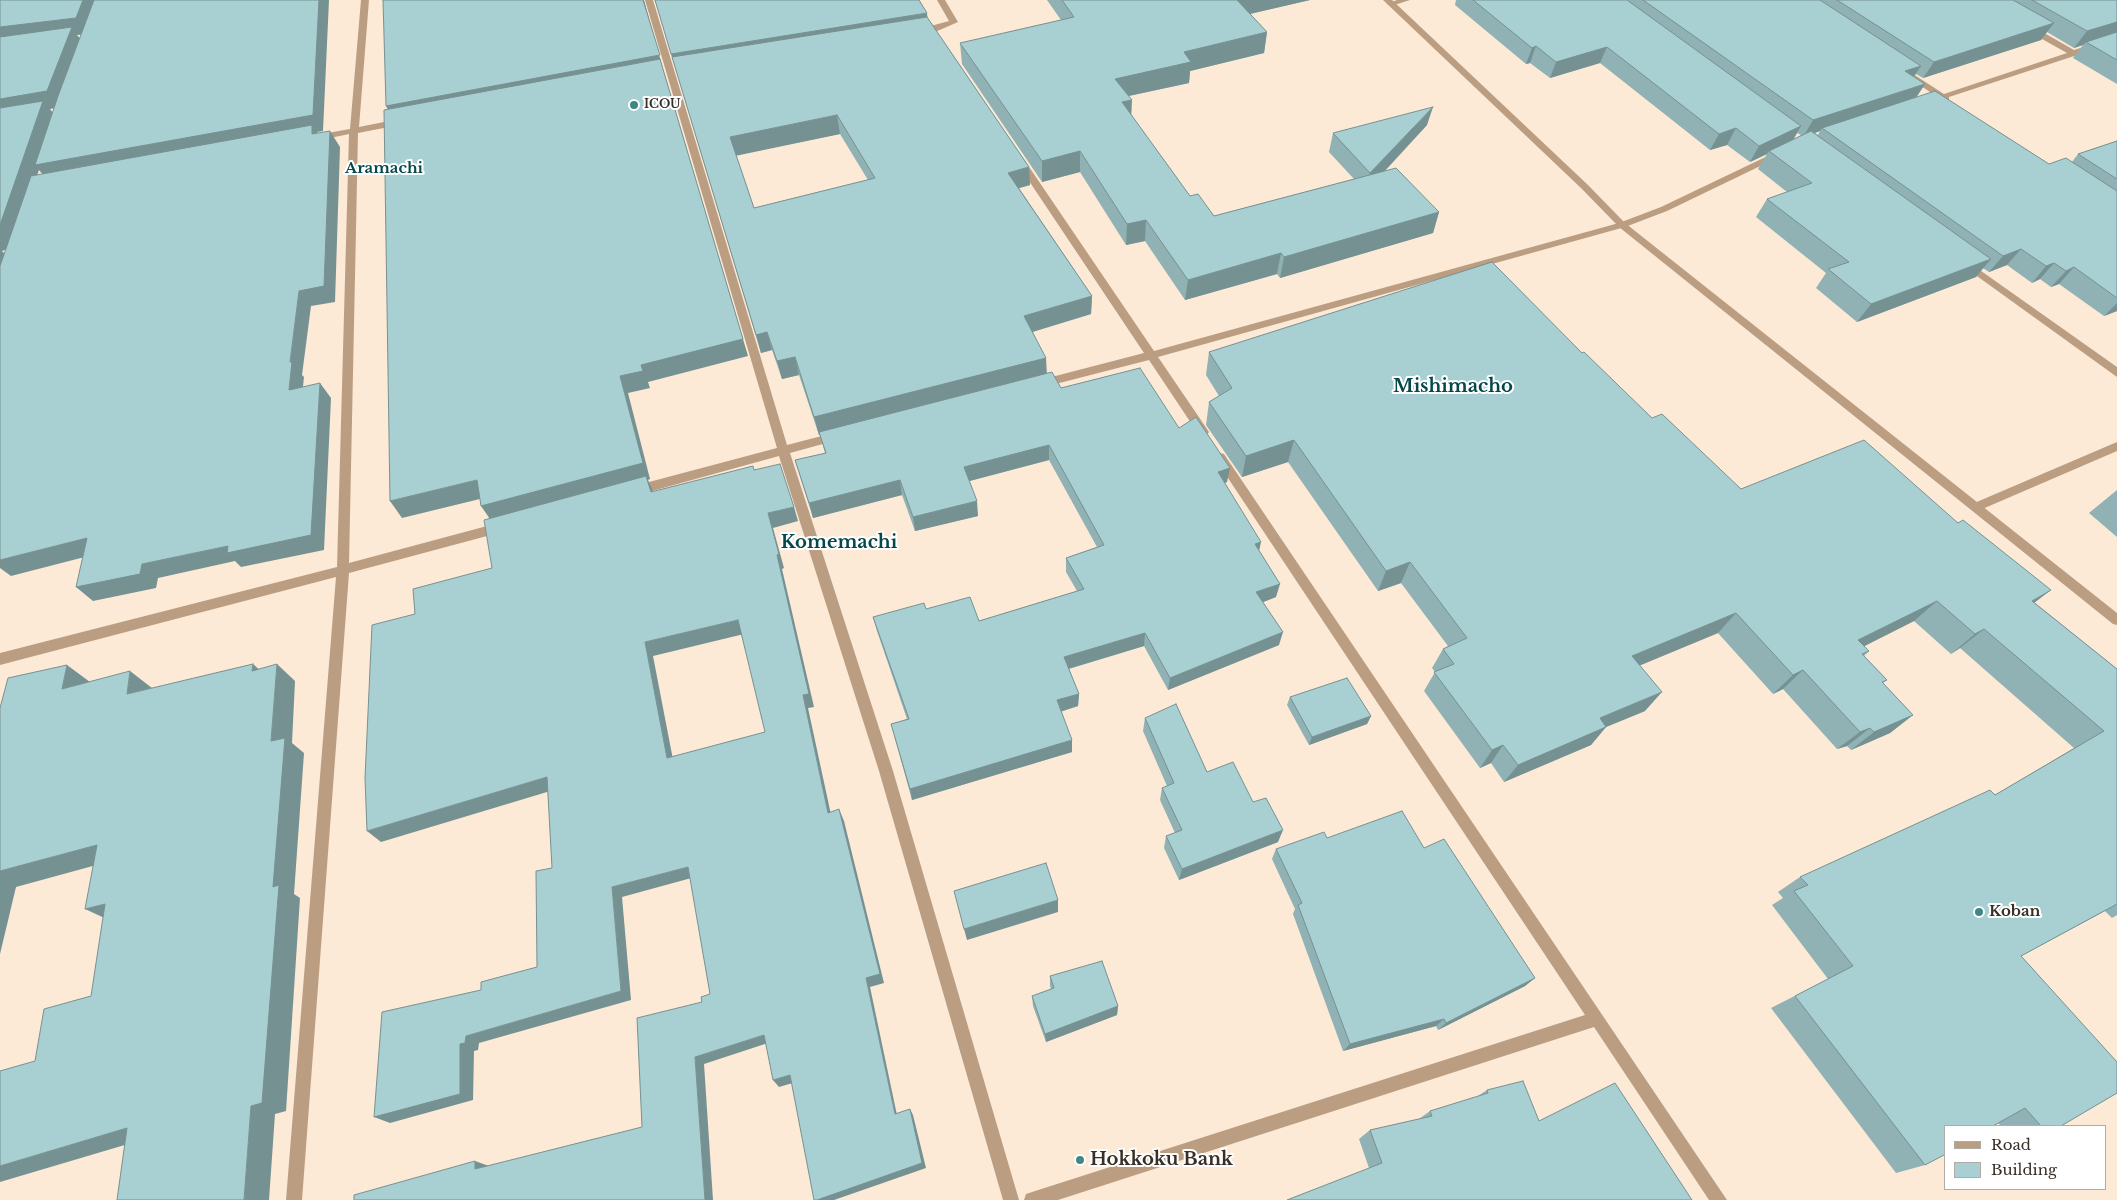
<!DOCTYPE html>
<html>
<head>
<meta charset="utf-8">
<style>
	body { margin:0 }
	#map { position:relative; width:2117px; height:1200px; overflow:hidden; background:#fce9d6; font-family:"Libre Baskerville",serif }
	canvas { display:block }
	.legend { position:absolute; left:1944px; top:1125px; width:162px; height:65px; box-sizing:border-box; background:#fff; border:1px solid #afaca8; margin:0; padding:6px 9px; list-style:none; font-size:15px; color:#382f26 }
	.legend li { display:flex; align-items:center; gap:10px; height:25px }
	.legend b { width:25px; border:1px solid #afaca8 }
</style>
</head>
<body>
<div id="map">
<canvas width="2117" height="1200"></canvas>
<ul class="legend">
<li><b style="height:6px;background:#bb9e81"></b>Road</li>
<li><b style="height:14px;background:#a8cfd1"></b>Building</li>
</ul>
</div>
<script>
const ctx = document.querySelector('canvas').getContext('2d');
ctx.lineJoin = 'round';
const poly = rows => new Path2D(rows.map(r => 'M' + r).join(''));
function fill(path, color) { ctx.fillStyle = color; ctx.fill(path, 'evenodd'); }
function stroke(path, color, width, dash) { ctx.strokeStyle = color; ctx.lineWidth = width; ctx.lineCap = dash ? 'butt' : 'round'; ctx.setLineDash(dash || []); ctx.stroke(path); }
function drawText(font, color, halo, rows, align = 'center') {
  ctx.font = font + ' "Libre Baskerville",serif'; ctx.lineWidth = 4; ctx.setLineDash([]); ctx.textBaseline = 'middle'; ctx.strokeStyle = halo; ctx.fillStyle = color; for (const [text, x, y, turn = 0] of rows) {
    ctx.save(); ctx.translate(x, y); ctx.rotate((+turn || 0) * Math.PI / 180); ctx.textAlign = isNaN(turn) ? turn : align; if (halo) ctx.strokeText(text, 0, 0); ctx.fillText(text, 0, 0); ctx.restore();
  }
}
fill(poly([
	[361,0,369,0,359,127,399,119,403,122,399,125,358,133,349,563,502,522,506,524,508,527,506,530,502,532,349,573,302,1200,286,1200,336,577,0,665,0,653,337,567,349,134,316,141,311,138,316,135,350,129,361,0],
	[645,0,653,0,787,445,837,432,843,436,841,439,790,453,893,771,1019,1200,1003,1200,879,771,779,456,634,496,628,491,634,486,777,448,645,0],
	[937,0,945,0,958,22,935,32,916,34,916,30,949,21,937,0],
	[1397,0,1410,0,1391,6,1387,4,1397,0],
	[2026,26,2032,26,2074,50,2117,36,2117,42,1949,97,1949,101,1946,102,1942,100,1927,103,1927,99,1936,96,1906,76,1913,74,1944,94,2067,53,2026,30,2026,26],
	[1776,152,1779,153,1779,157,1667,211,1625,227,1158,357,1207,429,1209,432,1207,435,1199,435,1149,360,1040,388,1035,384,1040,380,1144,353,1015,160,1017,158,1023,158,1154,351,1619,223,1661,207,1776,152],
	[1967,261,2117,367,2117,377,1963,266,1963,262,1967,261],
	[2117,442,2117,451,1980,510,1972,510,1970,507,1972,504,2117,442],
	[1220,453,1224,454,1727,1200,1709,1200,1594,1027,1058,1200,1024,1200,1026,1194,1032,1192,1585,1015,1216,460,1214,457,1220,453]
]), '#bb9e81');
fill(poly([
	[1383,0,1392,0,1588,185,1625,223,2117,613,2117,625,2113,624,1619,227,1582,189,1383,0]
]), '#bb9e81');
fill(poly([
	[655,0,927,17,1029,167,1030,185,1019,188,1092,296,1091,314,1033,332,1047,373,1061,388,1179,428,1227,482,1225,483,1259,551,1276,597,1263,602,1279,645,1168,690,1144,646,1069,669,1079,694,1078,706,1061,711,1072,752,912,800,891,724,907,719,877,631,873,617,926,609,979,621,1077,591,1066,572,1066,558,1097,547,1049,460,969,481,978,516,915,531,902,495,813,518,795,460,825,453,820,435,819,435,799,375,782,379,772,350,761,353],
	[840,134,868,180,754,208,736,155],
	[1047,0,1310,0,1250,14,1267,32,1264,53,1190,71,1189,83,1129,96,1131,115,1190,196,1214,216,1354,179,1329,152,1333,133,1427,125,1385,171,1439,212,1433,233,1280,278,1277,274,1185,300,1145,241,1126,245,1080,172,1042,182,962,64,960,43,1061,20],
	[1456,0,2117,0,2117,84,2073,58,2083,45,2074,48,2047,32,2041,40,1923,78,1916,74,1914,77,1925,84,1916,97,2049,164,2072,162,2078,154,2117,141,2117,311,2104,316,2059,284,2051,287,2040,279,2032,283,2007,265,1989,272,1983,268,1976,277,1857,322,1816,288,1826,273,1756,217,1767,199,1787,192,1758,169,1767,154,1750,162,1727,145,1710,150,1600,63,1550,78,1530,63,1526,64,1455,5],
	[1820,131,1818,135,1815,133],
	[1797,133,1801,135,1794,139],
	[1209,352,1582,353,1652,418,1741,489,2035,603,2117,669,2117,915,2112,918,2105,911,2021,956,2061,1126,2001,1126,1998,1123,1925,1165,1896,1173,1771,1008,1828,979,1772,905,1783,898,1778,892,1800,877,1995,795,2074,748,1960,648,1951,654,1914,621,1864,646,1869,651,1864,656,1887,680,1883,683,1913,715,1890,733,1851,750,1847,746,1837,749,1783,689,1773,694,1718,633,1640,665,1645,711,1606,727,1591,745,1504,782,1491,763,1480,768,1424,691,1435,672,1432,668,1443,649,1448,646,1401,583,1378,591,1288,462,1242,477,1206,425,1209,402,1219,396,1206,375],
	[2117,490,2117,537,2089,513],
	[1290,697,1371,716,1367,724,1309,745,1287,705],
	[1145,718,1207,772,1253,802,1278,842,1179,880,1164,848,1166,836,1175,833,1160,800,1162,788,1167,786,1143,731],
	[1327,838,1424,848,1535,978,1525,986,1438,1030,1436,1026,1343,1051,1293,914,1295,909,1272,859,1276,849],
	[1050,976,1118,1006,1117,1015,1046,1042,1033,1006,1032,996,1051,989,1050,986],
	[1487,1090,1539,1121,1692,1200,1369,1168,1359,1139,1370,1130,1419,1119,1430,1111,1475,1098]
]), '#90b2b4');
fill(poly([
	[83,0,100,0,87,34,77,35,84,43,60,107,50,109,56,117,319,0,329,0,323,131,317,132,322,141,49,182,39,170,13,247,2,251,9,258,0,286,0,27],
	[644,0,663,69,748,356,648,382,650,388,628,393,650,479,648,480,653,491,492,522,481,506,620,376,641,365,393,119,386,106],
	[1234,0,1310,0,1232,18],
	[927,13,928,26,675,67,671,54],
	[2117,22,2117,35,2086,42,2083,45,2074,48,2087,31],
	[2054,23,2041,40,1923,78,1934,62],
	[1267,32,1264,53,1190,71,1189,83,1114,99,1115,79,1184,52],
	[1536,46,1530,63,1526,64,1532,48],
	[1607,47,1600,63,1550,78,1556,62],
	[1921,66,1910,82,1905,71],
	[1925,84,1914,101,1822,128,1820,131,1803,137,1813,120],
	[1132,100,1131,121,1122,102],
	[1433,107,1427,125,1365,192,1370,173],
	[837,115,840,134,735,156,730,137],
	[1801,126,1791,143,1769,151,1767,154,1750,162,1759,146],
	[1736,128,1727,145,1710,150,1719,134],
	[330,131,340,147,335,302,311,306,302,375,304,377,301,405,289,390,290,362,299,291],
	[1080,151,1080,172,1042,182,1042,161],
	[1029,167,1030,185,1009,191,1008,173],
	[1439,212,1433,233,1280,278,1284,257],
	[1146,220,1145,241,1126,245,1127,224],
	[2021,249,2007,265,1989,272,2003,256],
	[1281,253,1277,274,1185,300,1188,280],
	[1991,259,1976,277,1857,322,1871,304],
	[2054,263,2040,279,2032,283,2046,266],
	[2074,267,2059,284,2051,287,2066,271],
	[1092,296,1091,314,1025,334,1024,316],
	[2117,303,2117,311,2104,316],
	[767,332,772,350,761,353,756,335],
	[795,357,799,375,782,379,777,361],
	[1046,358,1047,376,819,435,814,417],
	[320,383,331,398,324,550,241,567,235,561,158,578,156,588,93,601,76,587,142,564,228,546],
	[1294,440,1288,462,1242,477,1246,456],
	[1049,445,1049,460,966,482,964,467],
	[1230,468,1227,482,1216,486,1218,472],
	[477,480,488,497,402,518,390,501],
	[900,480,902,495,813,518,809,503],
	[977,501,978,516,915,531,913,517],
	[794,507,798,521,773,528,784,568,782,569,814,707,808,708,833,824,828,813,803,695,777,555,768,513],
	[87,538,104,552,11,576,0,568,0,560],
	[1261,542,1258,556,1255,544],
	[1410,562,1401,583,1378,591,1386,571],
	[1280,584,1276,597,1253,606,1256,592],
	[2051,590,2025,610,2032,601],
	[1937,601,1914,621,1837,660,1858,640],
	[1736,613,1718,633,1617,675,1632,656],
	[738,620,744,634,653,656,675,770,667,758,645,642],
	[1984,629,1960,648,1951,654,1975,634],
	[1283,632,1279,645,1168,690,1170,678],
	[1145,633,1144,646,1064,670,1064,657],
	[253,664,272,681,252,671],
	[277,664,295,681,292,743,304,753,294,894,300,898,286,1111,275,1114,269,1200,244,1200,251,1106,273,887,271,741],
	[67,665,90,682,62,689],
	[1803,670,1783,689,1773,694,1793,675],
	[130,671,152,688,127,694],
	[1662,692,1645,711,1606,727,1591,745,1504,782,1518,765,1600,718],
	[1079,694,1078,706,1057,713,1057,700],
	[1913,715,1890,733,1851,750,1874,732],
	[1371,716,1367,724,1309,745,1312,737],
	[1870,728,1847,746,1837,749,1860,732],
	[1072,740,1072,752,912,800,910,789],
	[1503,745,1491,763,1480,768,1492,750],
	[547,777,557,789,381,842,367,831],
	[839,809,844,821,884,983,870,987,898,1120,895,1114,866,978],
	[1283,830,1278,842,1179,880,1182,869],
	[97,845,122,858,16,887,0,954,0,871],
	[688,867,695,877,622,897,631,1000,479,1043,478,1050,474,1051,473,1100,390,1123,374,1117,460,1044,466,1036,621,991,612,887],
	[1058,900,1058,912,967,940,964,929],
	[105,904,111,921,85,909],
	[1535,978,1525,986,1438,1030,1446,1023],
	[1118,1006,1117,1015,1046,1042,1045,1034],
	[1444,1019,1436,1026,1343,1051,1350,1044],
	[764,1035,771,1042,704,1064,713,1200,705,1200,695,1057],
	[790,1075,796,1082,779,1087,773,1080],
	[910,1109,913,1115,926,1168,834,1200,817,1200],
	[127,1128,155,1136,0,1182,0,1166],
	[475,1161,489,1166,475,1169]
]), '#769192');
const building = poly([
	[0,0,83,0,76,18,0,27,0,0],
	[94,0,319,0,313,115,35,165,58,96,94,0],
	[383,0,643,0,660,55,386,106,383,0],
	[655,0,919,0,927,13,671,54,655,0],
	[1062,0,1237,0,1267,32,1184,52,1191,62,1115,79,1132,100,1122,102,1190,196,1198,194,1214,216,1396,168,1439,212,1284,257,1281,253,1188,280,1146,220,1127,224,1080,151,1042,161,960,43,1074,17,1062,0],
	[1473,0,1627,0,1801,126,1759,146,1736,128,1719,134,1607,47,1556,62,1536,46,1532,48,1473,0],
	[1643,0,1820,0,1921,66,1905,71,1925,84,1813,120,1643,0],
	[1837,0,2013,0,2054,23,1934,62,1837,0],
	[2032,0,2117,0,2117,22,2087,31,2032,0],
	[927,17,1029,167,1008,173,1092,296,1024,316,1046,358,814,417,795,357,777,361,767,332,756,335,672,57,927,17],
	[837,115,875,178,754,208,730,137,837,115],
	[72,27,47,91,0,99,0,37,72,27],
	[2117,32,2117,60,2086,42,2117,32],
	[660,59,743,339,641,365,643,371,620,376,643,463,481,506,477,480,390,501,384,110,660,59],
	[1935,91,2049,164,2066,158,2117,191,2117,298,2074,267,2066,271,2054,263,2046,266,2021,249,2003,256,1822,128,1935,91],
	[43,101,0,225,0,108,43,101],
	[1433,107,1370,173,1333,133,1433,107],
	[312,125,312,134,330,131,324,286,299,291,290,362,292,362,289,390,320,383,311,535,227,553,228,546,142,564,140,574,76,587,87,538,0,560,0,266,31,176,312,125],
	[1811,131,1991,259,1871,304,1828,269,1849,262,1767,199,1812,183,1769,151,1811,131],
	[2117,141,2117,179,2078,154,2117,141],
	[1492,262,1582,353,1584,352,1652,418,1662,414,1741,489,1864,440,1958,523,1963,520,2051,590,2032,601,2117,669,2117,904,2021,956,2117,1062,2117,1093,2061,1126,2041,1126,2025,1108,1993,1126,1946,1126,1946,1154,1925,1165,1795,996,1853,966,1794,891,1808,885,1800,877,1990,790,1995,795,2104,731,1984,629,1975,634,1937,601,1858,640,1869,651,1862,654,1887,680,1882,682,1913,715,1874,732,1870,728,1860,732,1803,670,1793,675,1736,613,1632,656,1662,692,1600,718,1606,727,1518,765,1503,745,1492,750,1434,672,1454,664,1443,649,1467,638,1410,562,1386,571,1294,440,1246,456,1209,402,1232,388,1209,352,1492,262],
	[1140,368,1179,428,1196,417,1230,468,1218,472,1261,542,1255,544,1280,584,1256,592,1283,632,1170,678,1145,633,1064,657,1079,694,1057,700,1072,740,910,789,891,724,909,719,873,617,924,603,926,609,970,597,979,621,1084,589,1066,558,1104,545,1049,445,964,467,977,501,913,517,900,480,809,503,795,460,826,453,819,432,1052,372,1061,388,1140,368],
	[780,464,794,507,768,513,779,554,777,555,809,694,803,695,828,813,839,809,880,974,866,978,895,1114,910,1109,922,1163,817,1200,814,1200,790,1075,773,1080,764,1035,695,1057,705,1200,354,1200,354,1195,475,1161,475,1169,642,1127,637,1018,702,1002,701,997,710,994,688,867,612,887,621,991,466,1036,465,1043,460,1044,460,1094,374,1117,382,1012,481,990,481,982,537,967,536,871,552,868,547,777,367,831,365,778,372,625,415,614,413,589,492,568,484,520,646,476,651,492,753,466,754,470,780,464],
	[738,620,765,732,667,758,645,642,738,620],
	[253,664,252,671,277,664,271,741,285,738,273,887,279,885,262,1103,251,1106,244,1200,117,1200,127,1128,0,1166,0,1071,35,1061,44,1009,91,996,105,904,85,909,97,845,0,871,0,708,8,678,67,665,62,689,130,671,127,694,253,664],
	[1347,678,1371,716,1312,737,1290,697,1347,678],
	[1176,704,1207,772,1233,762,1253,802,1266,798,1283,830,1182,869,1166,836,1182,830,1162,788,1174,783,1145,718,1176,704],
	[1402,811,1424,848,1444,839,1535,978,1446,1023,1444,1019,1350,1044,1298,905,1302,903,1276,849,1324,832,1327,838,1402,811],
	[1046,863,1058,900,964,929,954,891,1046,863],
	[1102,961,1118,1006,1045,1034,1032,996,1054,988,1050,976,1102,961],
	[1523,1081,1539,1121,1615,1083,1692,1200,1287,1200,1382,1163,1370,1130,1432,1116,1430,1111,1488,1093,1487,1090,1523,1081]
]);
fill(building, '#a8cfd1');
stroke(building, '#769192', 1);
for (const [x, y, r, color] of [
	[634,105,5,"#3e868a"],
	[1979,912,5,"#3e868a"],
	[1080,1160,5,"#3e868a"]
]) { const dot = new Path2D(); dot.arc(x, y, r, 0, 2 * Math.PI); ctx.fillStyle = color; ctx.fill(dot); stroke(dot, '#fff', 2); }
drawText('bold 12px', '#382f26', '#fff', [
	["ICOU",644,105]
], 'left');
drawText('bold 15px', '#05484b', '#fff', [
	["Aramachi",384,169]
]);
drawText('bold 15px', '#382f26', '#fff', [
	["Koban",1989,912]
], 'left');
drawText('bold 18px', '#05484b', '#fff', [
	["Mishimacho",1453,387],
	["Komemachi",839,543]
]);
drawText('bold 18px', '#382f26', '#fff', [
	["Hokkoku Bank",1090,1160]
], 'left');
</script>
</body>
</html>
